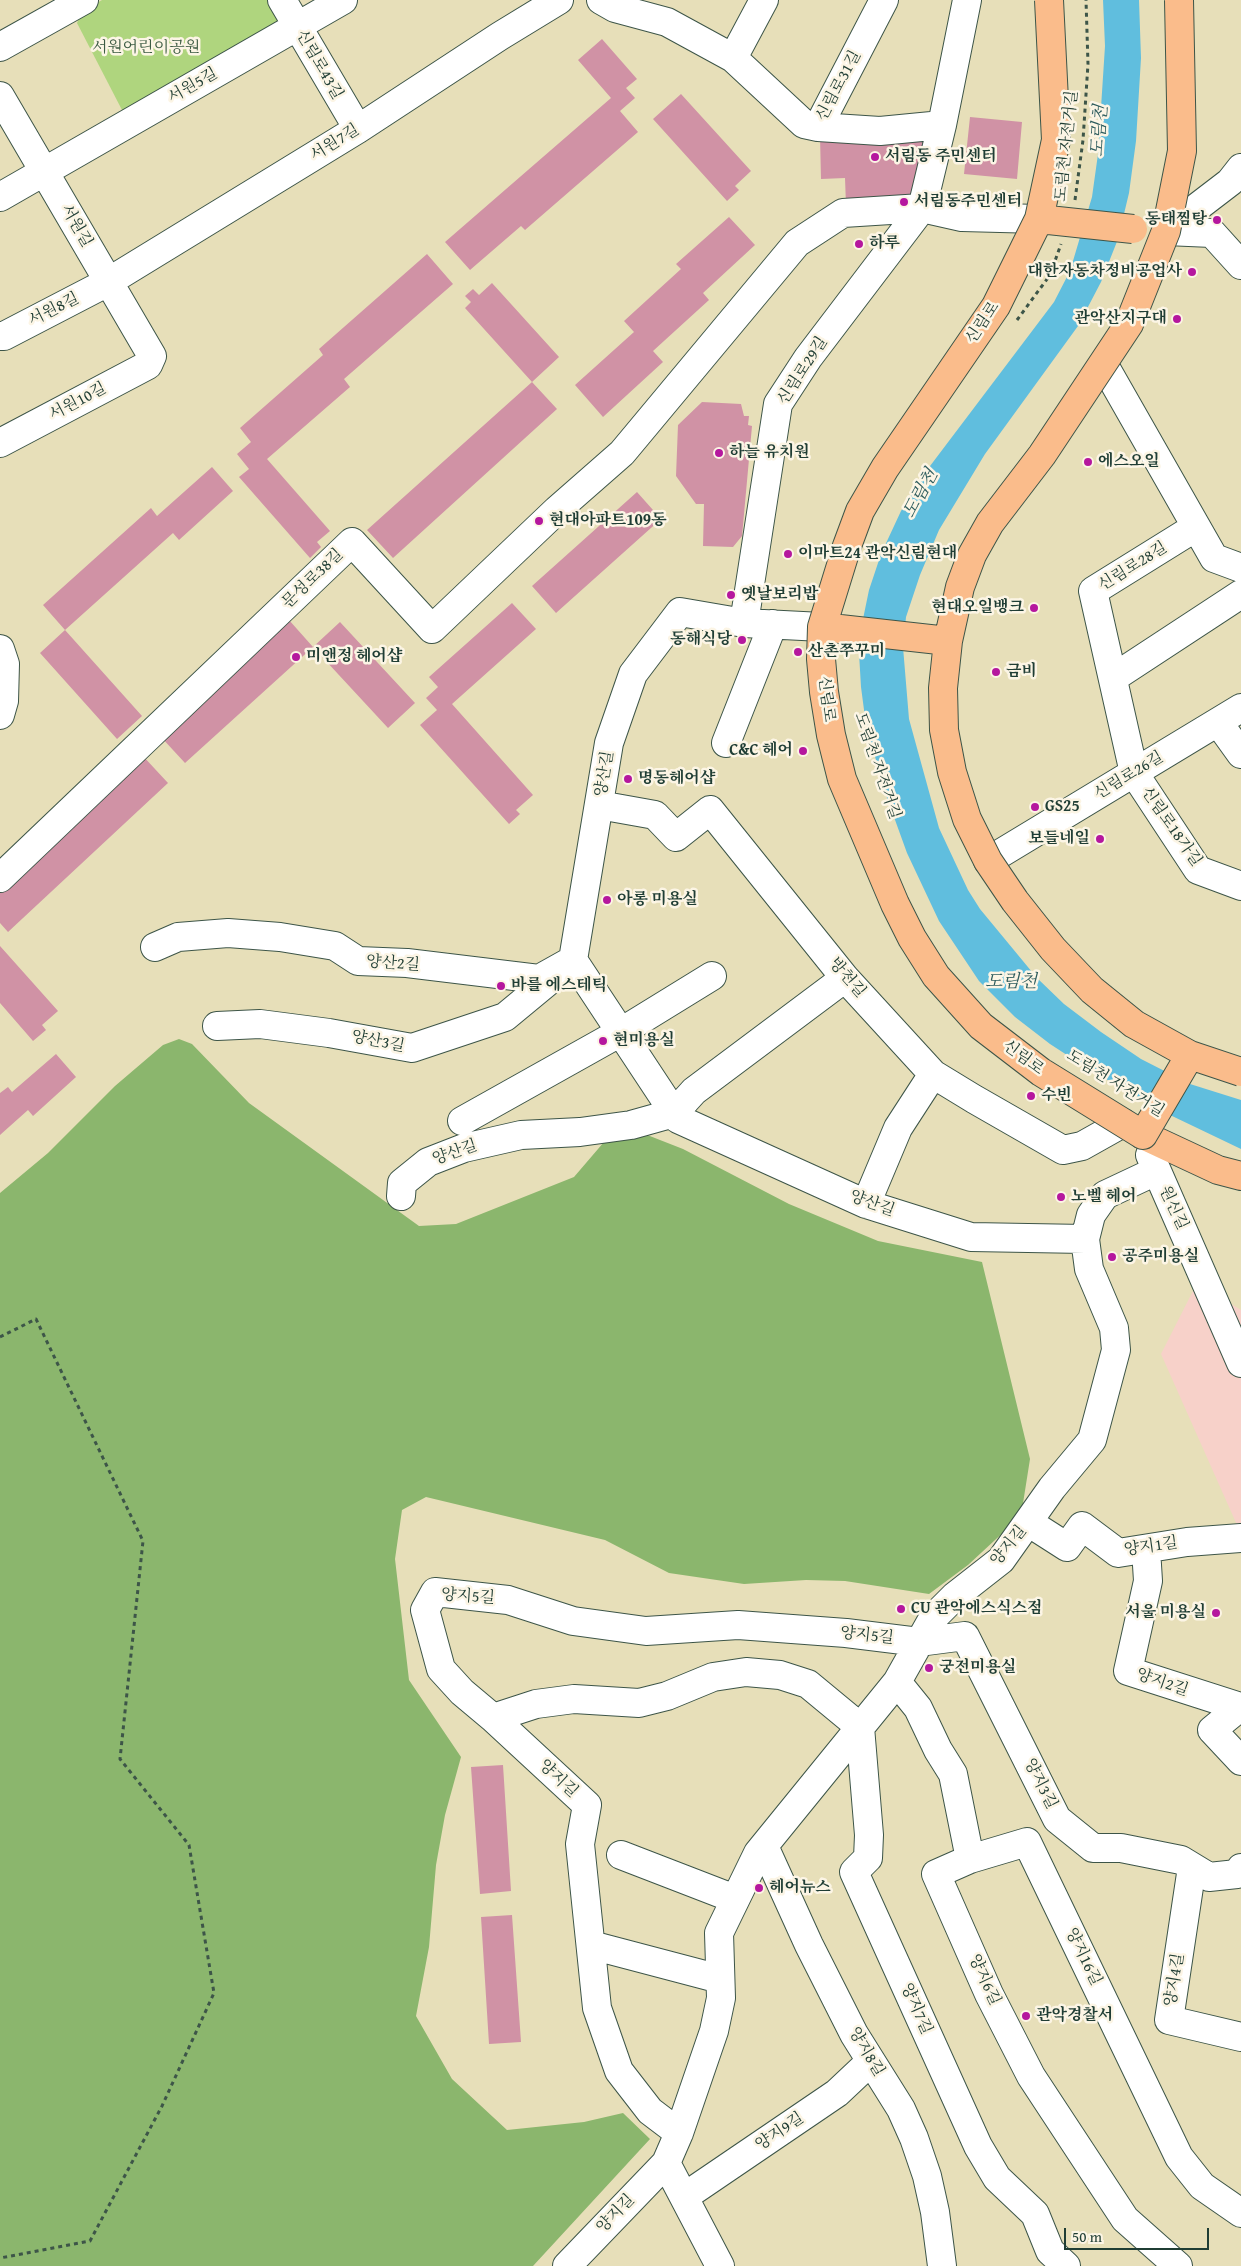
<!DOCTYPE html>
<html>
<head>
<meta charset="utf-8">
<style>
	body { margin:0 }
	#map { position:relative; width:1241px; height:2266px; overflow:hidden; background:#e7dfb9; font-family:"Gentium Book Plus",serif }
	canvas { display:block }
	.scale { position:absolute; left:1064px; top:2228px; width:145px; height:22px; box-sizing:border-box; border:2px solid #1f3d34; border-top:0; padding-left:6px; font-size:15px; line-height:18px; white-space:nowrap; color:#1f3d34; -webkit-text-stroke:4px #fcf5e5; paint-order:stroke }
</style>
</head>
<body>
<div id="map">
<canvas width="1241" height="2266"></canvas>
<div class="scale">50 m</div>
</div>
<script>
const ctx = document.querySelector('canvas').getContext('2d');
ctx.lineJoin = 'round';
function fill(path, color) { ctx.fillStyle = color; ctx.fill(path, 'evenodd'); }
const poly = rows => new Path2D(rows.map(r => 'M' + r).join(''));
function stroke(path, color, width, dash) { ctx.strokeStyle = color; ctx.lineWidth = width; ctx.lineCap = dash ? 'butt' : 'round'; ctx.setLineDash(dash || []); ctx.stroke(path); }
function drawText(font, color, halo, rows, align = 'center') {
  ctx.font = font + ' "Gentium Book Plus","Noto Serif KR",serif'; ctx.lineWidth = 5; ctx.setLineDash([]); ctx.textBaseline = 'middle'; ctx.strokeStyle = halo; ctx.fillStyle = color; for (const [text, x, y, turn = 0] of rows) {
    ctx.save(); ctx.translate(x, y); ctx.rotate((+turn || 0) * Math.PI / 180); ctx.textAlign = isNaN(turn) ? turn : align; if (halo) ctx.strokeText(text, 0, 0); ctx.fillText(text, 0, 0); ctx.restore();
  }
}
fill(poly([
	[1197,1283,1241,1310,1241,1534,1161,1354]
]), '#f7d1c9');
fill(poly([
	[102,0,272,0,284,19,131,112,122,110,77,23,82,12]
]), '#afd57e');
fill(poly([
	[179,1039,192,1044,249,1103,419,1226,456,1224,574,1177,604,1142,637,1131,683,1149,789,1204,878,1241,982,1262,1030,1459,1021,1516,968,1565,929,1594,845,1581,806,1580,744,1584,669,1573,605,1540,426,1497,402,1510,395,1559,409,1680,461,1757,445,1815,436,1865,429,1947,416,2016,452,2079,507,2130,584,2122,623,2113,650,2139,533,2266,0,2266,0,1193,48,1153,115,1086,163,1045]
]), '#8bb66d');
fill(poly([
	[1103,0,1139,0,1141,58,1136,141,1129,193,1118,239,1101,282,1078,326,985,454,939,530,920,575,906,617,903,647,909,719,939,828,968,890,980,909,1037,978,1064,1004,1101,1032,1141,1059,1190,1084,1241,1100,1241,1149,1170,1115,1090,1070,1050,1044,1015,1017,979,981,939,921,907,853,886,795,866,725,861,687,859,653,863,619,869,590,881,554,901,511,924,474,1054,302,1070,271,1092,197,1098,154,1105,46]
]), '#60bede');
fill(poly([
	[602,39,637,79,626,88,635,98,620,111,638,132,525,230,521,226,470,270,445,242,611,98,578,60],
	[681,94,751,171,735,186,739,190,727,201,653,119],
	[970,117,1022,122,1017,179,964,174],
	[935,132,918,204,846,205,845,178,821,179,820,136],
	[729,217,755,245,703,293,709,300,653,351,663,362,603,417,575,385,634,332,624,321,681,269,676,264],
	[427,254,453,284,344,379,350,387,267,459,330,531,317,542,321,547,310,558,239,477,249,469,237,454,251,442,240,428,323,355,319,349],
	[492,283,559,357,532,382,465,308,471,302,465,296,473,289,479,295],
	[532,382,557,409,393,558,367,530],
	[702,402,741,404,744,416,749,416,748,425,752,426,742,536,733,547,703,546,704,504,696,504,676,476,678,425],
	[212,467,233,491,179,540,173,533,65,630,43,605,151,508,157,516],
	[637,492,661,519,556,613,532,586],
	[512,603,536,629,452,704,533,795,516,810,520,814,509,824,420,725,437,710,426,698,438,687,429,677],
	[289,620,313,647,185,763,161,737],
	[340,622,415,703,388,728,313,647],
	[65,630,142,716,117,739,40,653],
	[142,755,168,783,8,932,0,923,0,888],
	[0,946,58,1011,42,1025,46,1030,33,1041,0,1003],
	[56,1054,76,1077,33,1116,28,1110,0,1135,0,1093,8,1087,12,1092],
	[503,1765,511,1891,480,1894,471,1767],
	[512,1915,521,2042,489,2044,481,1917]
]), '#d092a5');
const minor = poly([
	[282,0,358,129],
	[601,0,615,8,667,22,733,58,804,124,818,127,880,131,942,125],
	[0,47,84,0],
	[733,58,764,0],
	[0,96,152,356,148,365,0,443],
	[818,127,884,0],
	[0,197,343,0],
	[1166,231,1230,182,1241,168],
	[1166,231,1212,233,1241,265],
	[0,336,4,336,108,282,358,129,500,36,559,0],
	[1104,365,1214,558,1241,568],
	[1196,527,1093,591,1134,773,1198,870,1241,886],
	[744,623,778,404,808,358,922,208,942,125,967,0],
	[822,627,744,623,680,612,633,674,609,743,573,960,678,1119,866,1204,971,1237,1085,1239],
	[0,649,5,664,4,701,0,715],
	[1113,678,1241,594],
	[1218,722,1241,754],
	[726,743,773,624],
	[599,805,655,815,676,837,710,810,845,978,933,1074,974,1099,1063,1150,1082,1146,1123,1123],
	[988,861,1241,708],
	[0,878,352,542,432,629,557,510,622,453,797,243,843,213,922,208,962,217,1039,219],
	[155,947,178,937,228,933,280,937,335,946,358,961,407,963,539,979,573,960],
	[217,1026,260,1024,329,1033,412,1048,505,1017,557,974],
	[462,1121,621,1032,712,976],
	[1150,1155,1241,1363],
	[401,1196,402,1183,428,1162,464,1148,521,1135,580,1132,631,1125,674,1113,694,1091,845,978],
	[866,1204,898,1128,933,1074],
	[1028,1522,1067,1547,1082,1526,1118,1553,1187,1542,1241,1538],
	[1146,1549,1148,1581,1128,1671,1240,1707,1212,1730,1241,1761],
	[897,1682,918,1708,938,1750,953,1774,970,1859,936,1874,989,1994,1031,2076,1125,2219,1178,2266],
	[493,1718,587,1805,580,1844,597,2008,619,2071,650,2111,679,2133],
	[764,1846,809,1945,854,2034,901,2109,914,2138,927,2176,935,2212,942,2266],
	[621,1855,735,1899],
	[970,1859,1027,1842,1179,2157,1202,2186,1241,2213],
	[1192,1867,1169,2020,1241,2037],
	[591,1945,720,1979],
	[684,2197,837,2093,871,2061],
	[567,2266,666,2163],
	[720,2266,666,2163,679,2133,714,2031,721,1998,719,1933,758,1853,897,1682,933,1618,955,1596,1001,1560,1052,1488,1092,1440,1116,1350,1114,1328,1089,1269,1085,1239,1091,1215,1105,1195,1156,1171],
	[1066,2266,1050,2251,1035,2214,997,2178,978,2146,854,1872,868,1858,869,1835,860,1727,808,1684,780,1675,746,1672,713,1677,667,1696,639,1703,574,1699,536,1704,493,1718,462,1692,441,1669,425,1610,435,1592,508,1600,573,1621,646,1631,738,1625,846,1633,919,1642,965,1636,1057,1819,1093,1848,1121,1848,1181,1860,1209,1877,1237,1874,1241,1868]
]);
const major = poly([
	[1143,1135,1218,1170,1241,1176]
]);
stroke(minor, '#3d5548', 30);
stroke(major, '#3d5548', 30);
stroke(poly([
	[1075,200,1083,140,1088,64,1086,0],
	[1017,320,1050,275,1061,244],
	[0,1337,36,1319,143,1541,120,1759,189,1845,214,1993,162,2106,90,2241,0,2258]
]), '#3d5548', 3, [4, 4]);
stroke(minor, '#fff', 28);
stroke(major, '#fabc8b', 28);
const majorBridge = poly([
	[1049,0,1056,140,1039,219,996,306,885,468,860,511,847,546,822,627,821,659,824,692,831,735,842,779,895,904,912,938,936,976,981,1026,1041,1072,1143,1135,1190,1055],
	[1179,0,1182,151,1166,231,1129,324,1042,455,990,523,972,555,960,587,948,641,943,688,944,730,952,772,967,819,988,861,1015,901,1053,949,1092,990,1134,1024,1190,1055,1241,1072],
	[1039,219,1133,229],
	[822,627,948,641]
]);
stroke(majorBridge, '#3d5548', 30, []);
stroke(majorBridge, '#fabc8b', 28);
for (const [x, y, r, color] of [
	[875,157,5,"#b5179e"],
	[904,202,5,"#b5179e"],
	[1217,220,5,"#b5179e"],
	[859,244,5,"#b5179e"],
	[1192,272,5,"#b5179e"],
	[1177,319,5,"#b5179e"],
	[719,453,5,"#b5179e"],
	[1088,462,5,"#b5179e"],
	[539,521,5,"#b5179e"],
	[788,554,5,"#b5179e"],
	[731,595,5,"#b5179e"],
	[1034,608,5,"#b5179e"],
	[742,640,5,"#b5179e"],
	[798,652,5,"#b5179e"],
	[296,657,5,"#b5179e"],
	[996,672,5,"#b5179e"],
	[803,751,5,"#b5179e"],
	[628,779,5,"#b5179e"],
	[1035,807,5,"#b5179e"],
	[1100,839,5,"#b5179e"],
	[607,900,5,"#b5179e"],
	[501,986,5,"#b5179e"],
	[603,1041,5,"#b5179e"],
	[1031,1096,5,"#b5179e"],
	[1061,1197,5,"#b5179e"],
	[1112,1257,5,"#b5179e"],
	[901,1609,5,"#b5179e"],
	[1216,1613,5,"#b5179e"],
	[929,1668,5,"#b5179e"],
	[759,1888,5,"#b5179e"],
	[1026,2016,5,"#b5179e"]
]) { const dot = new Path2D(); dot.arc(x, y, r, 0, 2 * Math.PI); ctx.fillStyle = color; ctx.fill(dot); stroke(dot, '#fcf5e5', 2); }
drawText('16px', '#3c5b43', '#fcf5e5', [
	["서원어린이공원",146,48]
]);
drawText('16px', '#1f3d34', '#fcf5e5', [
	["신림로43길",319,65,60],
	["서원5길",193,86,-30],
	["신림로31길",839,86,-62],
	["서원7길",335,143,-32],
	["도림천 자전거길",1067,146,-84],
	["서원길",76,226,60],
	["서원8길",54,310,-27],
	["신림로",983,323,-56],
	["신림로29길",803,371,-57],
	["서원10길",78,402,-28],
	["신림로28길",1133,567,-32],
	["문성로38길",313,579,-44],
	["신림로",826,699,83],
	["도림천 자전거길",877,766,71],
	["양산길",605,774,-81],
	["신림로26길",1129,776,-31],
	["신림로18가길",1171,827,55],
	["양산2길",393,964,4],
	["방천길",847,978,49],
	["양산3길",378,1042,11],
	["신림로",1023,1058,37],
	["도림천 자전거길",1115,1084,32],
	["양산길",455,1153,-19],
	["양산길",872,1204,20],
	["원신길",1173,1208,65],
	["양지길",1009,1546,-51],
	["양지1길",1151,1547,-8],
	["양지5길",468,1597,4],
	["양지5길",867,1636,6],
	["양지2길",1162,1683,19],
	["양지길",558,1779,43],
	["양지3길",1040,1784,63],
	["양지16길",1083,1957,64],
	["양지6길",984,1980,65],
	["양지4길",1175,1980,-81],
	["양지7길",916,2009,66],
	["양지8길",866,2052,59],
	["양지9길",780,2132,-34],
	["양지길",616,2214,-46]
]);
drawText('bold 16px', '#1f3d34', '#fcf5e5', [
	["서림동 주민센터",885,157],
	["서림동주민센터",914,202],
	["동태찜탕",1207,220,"right"],
	["하루",869,244],
	["대한자동차정비공업사",1182,272,"right"],
	["관악산지구대",1167,319,"right"],
	["하늘 유치원",729,453],
	["에스오일",1098,462],
	["현대아파트109동",549,521],
	["이마트24 관악신림현대",798,554],
	["옛날보리밥",741,595],
	["현대오일뱅크",1024,608,"right"],
	["동해식당",732,640,"right"],
	["산촌쭈꾸미",808,652],
	["미앤정 헤어샵",306,657],
	["금비",1006,672],
	["C&C 헤어",793,751,"right"],
	["명동헤어샵",638,779],
	["GS25",1045,807],
	["보들네일",1090,839,"right"],
	["아롱 미용실",617,900],
	["바를 에스테틱",511,986],
	["현미용실",613,1041],
	["수빈",1041,1096],
	["노벨 헤어",1071,1197],
	["공주미용실",1122,1257],
	["CU 관악에스식스점",911,1609],
	["서울 미용실",1206,1613,"right"],
	["궁전미용실",939,1668],
	["헤어뉴스",769,1888],
	["관악경찰서",1036,2016]
], 'left');
drawText('italic 18px', '#2f5d5e', '#fcf5e5', [
	["도림천",1100,131,-85],
	["도림천",921,494,-61],
	["도림천",1011,982]
]);
</script>
</body>
</html>
